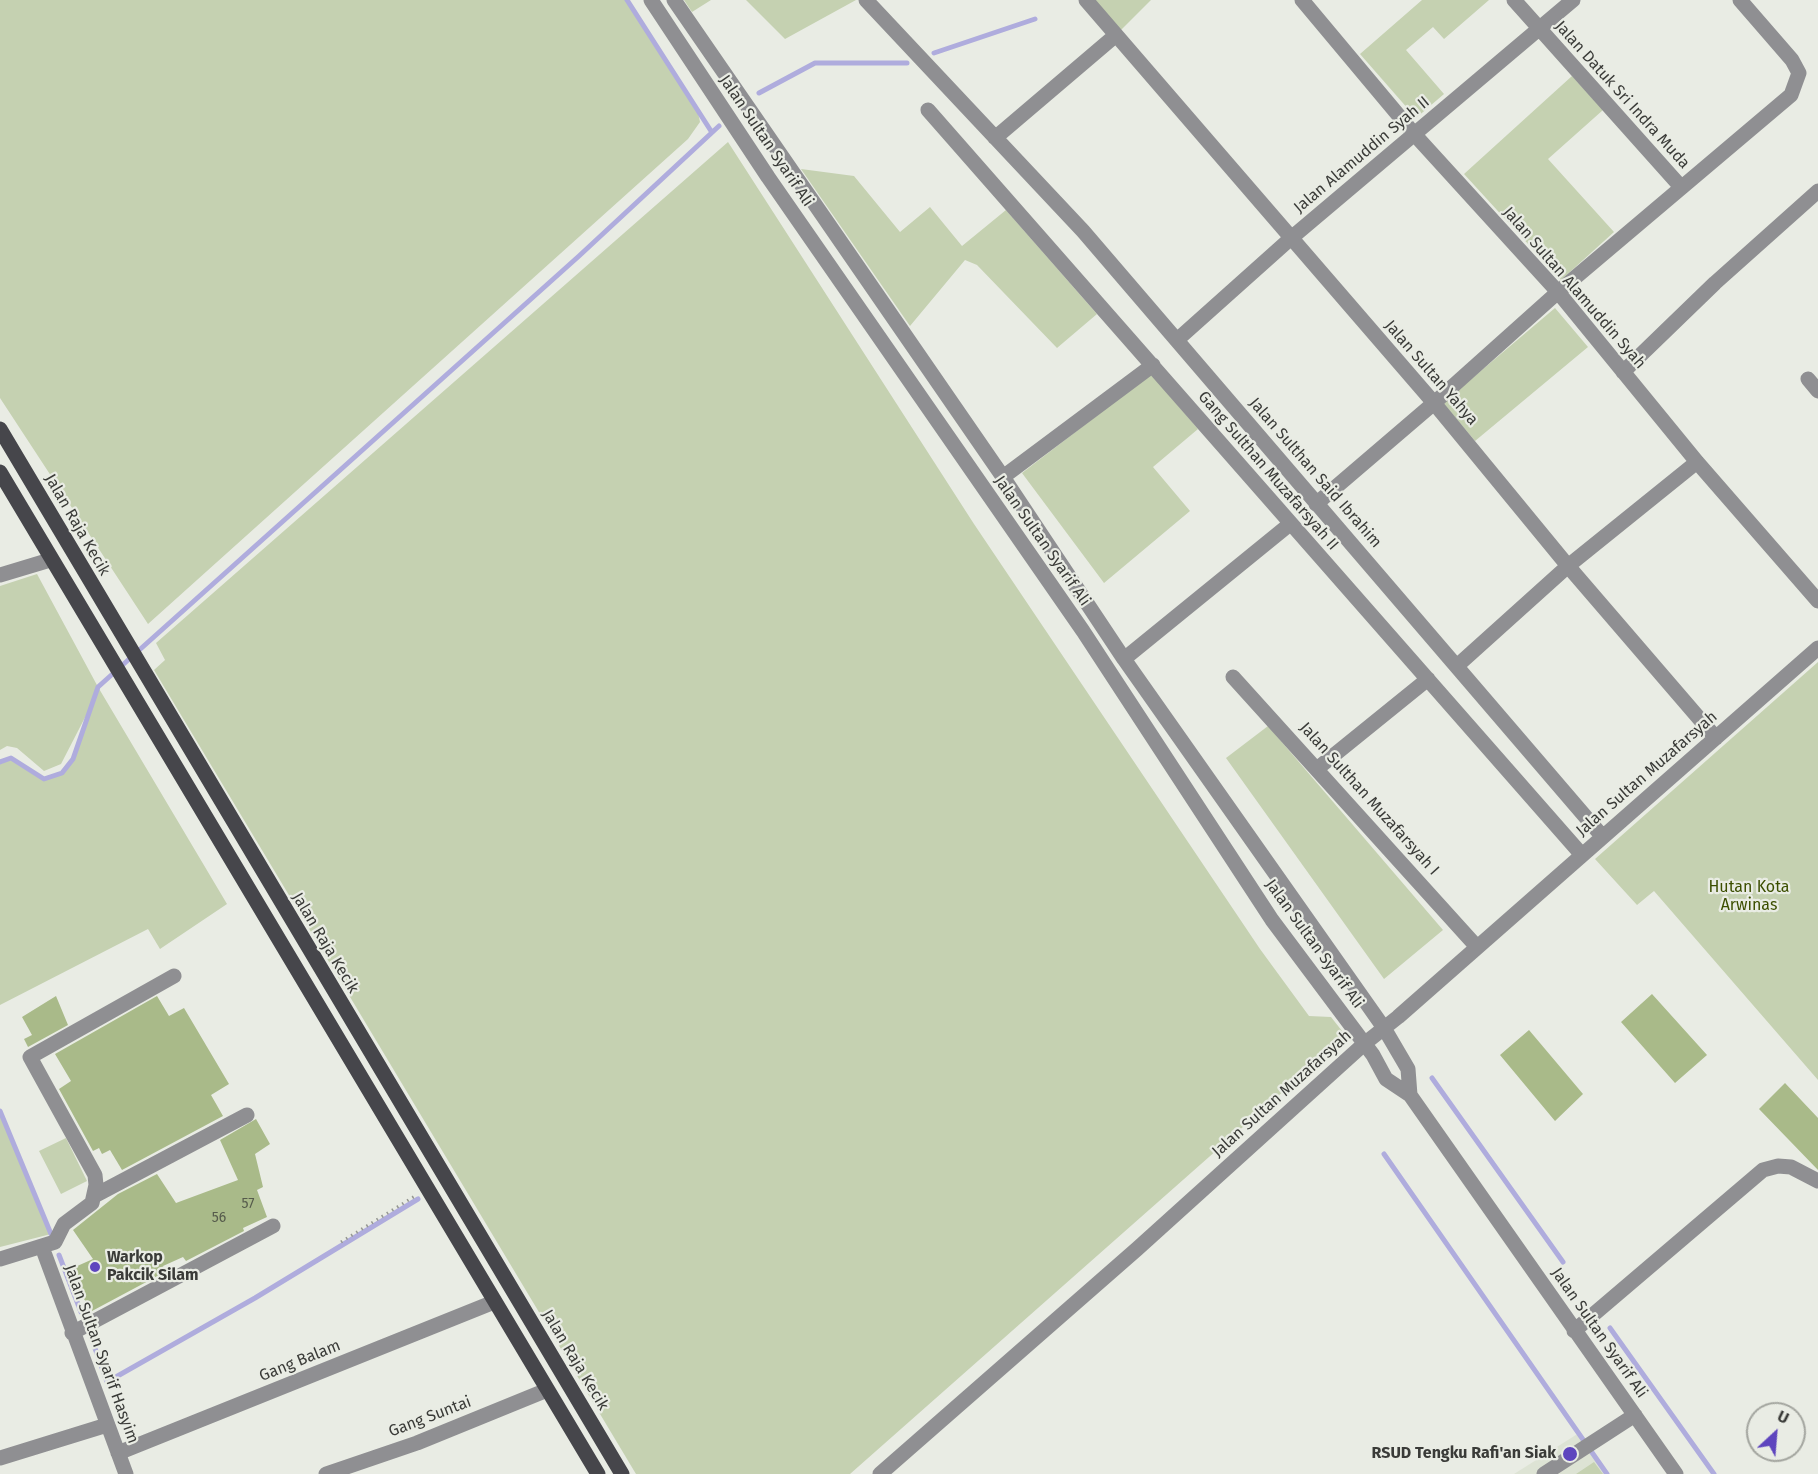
<!DOCTYPE html>
<html>
<head>
<meta charset="utf-8">
<style>
	body { margin:0 }
	#map { position:relative; width:1818px; height:1474px; overflow:hidden; background:#e9ece4; font-family:"Fira Sans",sans-serif }
	canvas { display:block }
	.north { position:absolute; left:1746px; top:1402px; width:60px; height:60px; box-sizing:border-box; background:#e9ece4; border:2px solid #a3a59f; border-radius:50%; rotate:26deg; font-size:16px; font-weight:700; line-height:24px; text-align:center; color:#3a3b38 }
	.north::after { content:''; display:block; margin:auto; width:21px; height:27px; background:#5e45be; clip-path:polygon(50% 0,100% 100%,50% 72%,0 100%) }
</style>
</head>
<body>
<div id="map">
<canvas width="1818" height="1474"></canvas>
<div class="north">U</div>
</div>
<script>
const ctx = document.querySelector('canvas').getContext('2d');
ctx.lineJoin = 'round';
function fill(path, color) { ctx.fillStyle = color; ctx.fill(path, 'evenodd'); }
const poly = rows => new Path2D(rows.map(r => 'M' + r).join(''));
function stroke(path, color, width, dash) { ctx.strokeStyle = color; ctx.lineWidth = width; ctx.lineCap = dash ? 'butt' : 'round'; ctx.setLineDash(dash || []); ctx.stroke(path); }
function drawText(font, color, halo, rows, align = 'center') {
  ctx.font = font + ' "Fira Sans",sans-serif'; ctx.lineWidth = 4.5; ctx.setLineDash([]); ctx.textBaseline = 'middle'; ctx.strokeStyle = halo; ctx.fillStyle = color; for (const [text, x, y, turn = 0] of rows) {
    ctx.save(); ctx.translate(x, y); ctx.rotate((+turn || 0) * Math.PI / 180); ctx.textAlign = isNaN(turn) ? turn : align; if (halo) ctx.strokeText(text, 0, 0); ctx.fillText(text, 0, 0); ctx.restore();
  }
}
fill(poly([
	[1579,1433,1607,1474,1514,1474]
]), '#dde3d4');
fill(poly([
	[0,0,628,0,697,107,700,122,688,139,148,624,0,398],
	[684,0,711,0,692,12],
	[746,0,856,0,785,39],
	[1093,0,1151,0,1120,31],
	[1422,0,1489,0,1444,39,1433,27,1406,50,1444,94,1416,118,1360,54],
	[1572,76,1603,110,1548,159,1614,232,1561,280,1464,174],
	[728,142,974,524,1260,949,1309,1016,1331,1017,1346,1036,850,1474,636,1474,154,670,165,660,156,643],
	[801,169,854,176,900,232,930,207,962,246,1006,210,1097,314,1057,348,977,265,965,260,910,326],
	[1555,308,1588,347,1475,441,1443,403],
	[1151,374,1198,429,1153,467,1190,511,1104,583,1022,473],
	[37,574,98,687,227,904,160,949,148,929,0,1005,0,762,11,758,44,779,62,773,73,759,94,700,61,764,44,771,17,748,7,746,0,750,0,586],
	[1818,662,1818,1080,1654,891,1637,905,1595,859],
	[1268,726,1443,930,1384,979,1226,758],
	[0,1111,51,1234,0,1247],
	[66,1138,87,1181,61,1194,39,1151],
	[1594,1462,1603,1474,1576,1474]
]), '#c5d1b1');
stroke(poly([
	[627,0,711,131],
	[934,53,1035,19],
	[759,93,815,63,907,63],
	[0,762,11,758,44,779,62,773,73,759,98,687,579,256,719,126],
	[1432,1078,1563,1262],
	[0,1111,51,1234],
	[1384,1154,1607,1474],
	[59,1255,81,1312],
	[1610,1328,1714,1474],
	[92,1340,107,1382,255,1298,418,1199]
]), '#afacdd', 5);
fill(poly([
	[1652,994,1707,1055,1675,1083,1621,1022],
	[56,996,68,1025,28,1047,24,1039,32,1035,22,1017],
	[157,996,169,1016,184,1008,229,1084,211,1095,223,1116,122,1170,110,1150,102,1154,99,1148,93,1151,59,1089,71,1081,55,1054],
	[1529,1030,1583,1094,1555,1121,1500,1055],
	[1785,1083,1818,1118,1818,1170,1759,1109],
	[256,1119,270,1144,255,1154,263,1187,257,1190,267,1217,243,1228,244,1231,186,1261,183,1257,163,1266,165,1272,92,1311,74,1284,71,1285,66,1271,93,1259,73,1230,118,1194,157,1174,176,1203,238,1180,220,1140]
]), '#a9ba89');
stroke(poly([
	[341,1242,415,1196]
]), '#959791', 3, [1.5, 4.5]);
stroke(poly([
	[651,0,768,177,1083,631,1272,920,1373,1055,1386,1079,1410,1095,1676,1474],
	[674,0,1003,477,1124,659,1384,1028,1408,1069,1410,1095],
	[866,0,1083,231,1602,836],
	[1086,0,1434,403,1568,566,1716,738],
	[1302,0,1415,135,1558,292,1697,462,1818,601],
	[1514,0,1681,187],
	[928,110,1582,855],
	[995,138,1116,35],
	[1177,340,1290,239,1573,0],
	[1623,372,1715,283,1818,191],
	[1808,379,1818,391],
	[1003,477,1153,365],
	[1316,504,1434,403,1558,292,1791,95,1799,73,1792,60,1740,0],
	[0,575,50,560],
	[1124,659,1290,524],
	[1458,665,1568,566,1697,462],
	[1233,677,1477,947],
	[1318,768,1428,679],
	[94,1196,247,1115],
	[42,1247,126,1474],
	[0,1259,55,1242,64,1224,92,1203,96,1185,95,1175,30,1057,174,976],
	[1574,1331,1763,1170,1778,1166,1791,1167,1818,1181],
	[72,1333,273,1226],
	[118,1453,494,1302],
	[0,1458,107,1425],
	[326,1474,417,1443,547,1390],
	[880,1474,1137,1249,1364,1044,1398,1017,1818,648],
	[1544,1474,1635,1415]
]), '#8f8f92', 15);
stroke(poly([
	[0,429,622,1474],
	[0,472,598,1474]
]), '#46464b', 15);
for (const [x, y, r, color] of [
	[95,1267,6,"#5e45be"],
	[1570,1454,8,"#5e45be"]
]) { const dot = new Path2D(); dot.arc(x, y, r, 0, 2 * Math.PI); ctx.fillStyle = color; ctx.fill(dot); stroke(dot, '#e9ece4', 2); }
drawText('14px', '#565b4c', null, [
	["57",248,1204],
	["56",219,1218]
]);
drawText('16px', '#3a3b38', '#e9ece4', [
	["Jalan Datuk Sri Indra Muda",1622,95,48],
	["Jalan Sultan Syarif Ali",766,141,56],
	["Jalan Alamuddin Syah II",1362,155,-40],
	["Jalan Sultan Alamuddin Syah",1574,288,49],
	["Jalan Sultan Yahya",1431,373,49],
	["Gang Sulthan Muzafarsyah II",1268,471,49],
	["Jalan Sulthan Said Ibrahim",1315,473,49],
	["Jalan Raja Kecik",77,525,60],
	["Jalan Sultan Syarif Ali",1042,541,55],
	["Jalan Sultan Muzafarsyah",1647,774,-41],
	["Jalan Sulthan Muzafarsyah I",1369,799,48],
	["Jalan Raja Kecik",325,943,59],
	["Jalan Sultan Syarif Ali",1314,944,54],
	["Jalan Sultan Muzafarsyah",1282,1094,-42],
	["Jalan Sultan Syarif Ali",1599,1333,55],
	["Jalan Sultan Syarif Hasyim",101,1354,70],
	["Jalan Raja Kecik",575,1360,59],
	["Gang Balam",300,1361,-22],
	["Gang Suntai",430,1417,-21]
]);
drawText('16px', '#3c4f00', '#e9ece4', [
	["Hutan Kota",1749,888],
	["Arwinas",1749,906]
]);
drawText('bold 16px', '#3a3b38', '#e9ece4', [
	["Warkop",107,1258],
	["Pakcik Silam",107,1276],
	["RSUD Tengku Rafi'an Siak",1556,1454,"right"]
], 'left');
</script>
</body>
</html>
